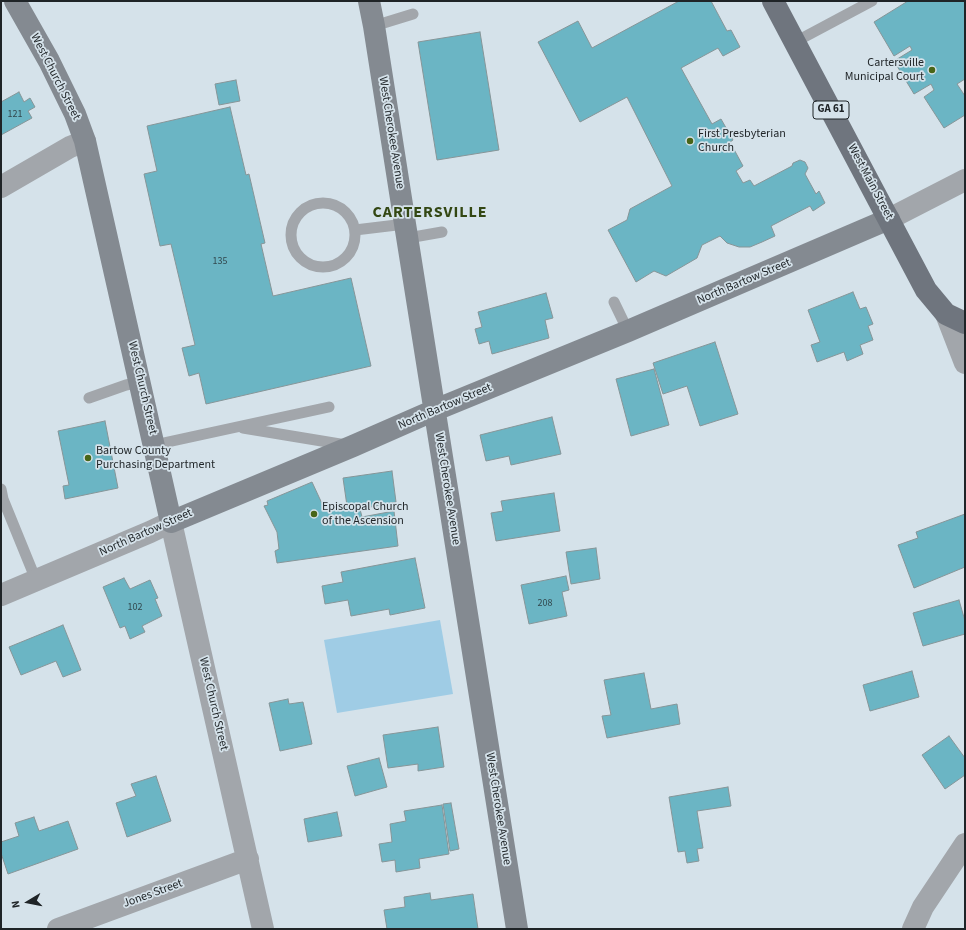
<!DOCTYPE html>
<html>
<head>
<meta charset="utf-8">
<style>
	body { margin:0 }
	#map { position:relative; width:966px; height:930px; overflow:hidden; background:#d5e2ea; font-family:"Source Sans 3",sans-serif }
	canvas { display:block }
	.frame { position:absolute; inset:0; border:2px solid #1f2427; pointer-events:none }
	.north { position:absolute; left:8px; top:882px; width:40px; height:40px; -webkit-text-stroke:3px #d5e2ea; paint-order:stroke; rotate:260deg; font-size:11px; font-weight:700; line-height:16px; text-align:center; color:#1f2427 }
	.north::after { content:''; display:block; margin:auto; width:14px; height:18px; background:#1f2427; clip-path:polygon(50% 0,100% 100%,50% 72%,0 100%) }
</style>
</head>
<body>
<div id="map">
<canvas width="966" height="930"></canvas>
<div class="frame"></div>
<div class="north">N</div>
</div>
<script>
const ctx = document.querySelector('canvas').getContext('2d');
ctx.lineJoin = 'round';
function fill(path, color) { ctx.fillStyle = color; ctx.fill(path, 'evenodd'); }
const poly = rows => new Path2D(rows.map(r => 'M' + r).join(''));
function stroke(path, color, width, dash) { ctx.strokeStyle = color; ctx.lineWidth = width; ctx.lineCap = dash ? 'butt' : 'round'; ctx.setLineDash(dash || []); ctx.stroke(path); }
function drawText(font, color, halo, rows, align = 'center') {
  ctx.font = font + ' "Source Sans 3",sans-serif'; ctx.lineWidth = 3.5; ctx.setLineDash([]); ctx.textBaseline = 'middle'; ctx.strokeStyle = halo; ctx.fillStyle = color; for (const [text, x, y, turn = 0] of rows) {
    ctx.save(); ctx.translate(x, y); ctx.rotate((+turn || 0) * Math.PI / 180); ctx.textAlign = isNaN(turn) ? turn : align; if (halo) ctx.strokeText(text, 0, 0); ctx.fillText(text, 0, 0); ctx.restore();
  }
}
fill(poly([
	[440,620,453,694,337,713,324,640]
]), '#9fcce5');
const building = poly([
	[679,1,711,1,727,31,731,30,740,47,723,56,718,48,681,68,712,124,721,119,733,140,730,142,743,166,736,171,743,183,750,180,754,186,792,166,793,163,800,160,805,162,808,168,805,174,816,194,819,191,825,203,813,211,810,206,771,226,775,236,762,242,750,247,739,247,727,243,720,236,702,245,697,258,666,276,654,271,636,282,608,230,627,220,630,209,672,186,627,97,580,122,538,42,578,21,592,48,679,1],
	[908,1,965,1,965,79,957,84,965,96,965,115,944,128,924,97,934,90,931,84,914,94,894,61,912,50,910,46,894,56,874,22,908,1],
	[480,32,499,150,437,160,418,42,480,32],
	[236,80,240,101,219,105,215,84,236,80],
	[19,92,24,102,30,98,35,107,28,111,32,118,1,135,1,102,19,92],
	[230,107,246,175,249,174,265,243,261,244,273,296,351,278,371,366,206,404,199,373,189,376,182,348,195,345,171,244,160,246,144,174,157,171,147,126,230,107],
	[853,292,860,309,866,307,873,324,868,326,873,340,860,345,863,354,847,361,844,352,817,362,811,345,820,342,808,310,853,292],
	[546,293,553,318,545,320,549,338,492,354,489,341,479,344,475,329,482,327,478,312,546,293],
	[715,342,738,414,700,426,687,386,663,394,653,363,715,342],
	[654,369,669,425,631,436,616,379,654,369],
	[552,417,561,454,511,465,509,456,486,461,480,435,552,417],
	[105,421,118,488,65,499,63,486,69,485,58,431,105,421],
	[392,471,396,502,360,509,362,517,394,511,398,546,277,563,275,551,279,549,277,532,264,506,268,505,267,501,312,482,325,510,347,506,343,478,392,471],
	[554,493,560,531,496,541,491,513,503,511,501,501,554,493],
	[965,514,965,567,914,588,898,545,918,538,916,532,965,514],
	[596,548,600,579,571,584,566,552,596,548],
	[415,558,425,608,390,615,389,609,351,616,348,600,325,604,322,586,343,582,341,572,415,558],
	[566,576,569,590,562,592,567,616,529,624,521,585,566,576],
	[124,578,130,589,150,580,158,598,155,599,162,616,142,626,145,632,130,639,125,626,120,628,103,587,124,578],
	[959,600,965,621,965,634,923,646,913,613,959,600],
	[63,625,81,670,63,677,56,661,21,675,9,647,63,625],
	[912,671,919,697,870,711,863,685,912,671],
	[644,673,651,709,677,704,680,724,607,738,602,716,611,715,604,680,644,673],
	[288,699,289,704,303,702,312,744,280,751,269,703,288,699],
	[438,727,444,767,418,771,418,764,388,768,383,735,438,727],
	[949,736,965,758,965,775,945,789,922,755,949,736],
	[379,758,387,787,355,796,347,766,379,758],
	[156,776,171,821,127,837,116,803,136,796,131,784,156,776],
	[728,787,731,806,697,811,703,848,697,849,699,861,687,863,685,851,678,852,669,797,728,787],
	[451,803,459,849,450,851,443,804,451,803],
	[442,805,449,854,419,859,420,868,396,872,395,860,382,862,379,844,392,842,390,824,406,821,404,811,442,805],
	[337,812,342,836,308,842,304,819,337,812],
	[34,817,39,831,68,821,78,849,8,874,1,853,1,842,19,836,15,823,34,817],
	[430,893,431,900,473,894,478,929,387,929,384,910,405,907,404,897,430,893]
]);
fill(building, '#6bb5c4');
stroke(building, '#869598', 1);
stroke(poly([
	[374,26,413,14],
	[795,42,872,1],
	'291 235a32 32 0 1 1 64 0a32 32 0 1 1-64 0Z',
	[355,230,405,224],
	[408,238,442,232],
	[614,302,628,331],
	[89,398,126,385,141,382],
	[243,428,346,445],
	[154,445,329,407],
	[1,489,3,499,36,580]
]), '#a2a6ab', 11);
stroke(poly([
	[1,187,70,147,85,141],
	[889,219,965,180],
	[946,314,965,363],
	[1,595,150,532,171,522,263,929],
	[58,929,248,859],
	[913,929,923,907,965,844]
]), '#a2a6ab', 22);
stroke(poly([
	[15,1,49,61,75,114,85,141,171,522,353,446,435,410,628,331,889,219],
	[369,1,374,26,405,224,517,929]
]), '#848a91', 22);
stroke(poly([
	[773,1,926,290,946,314,965,323]
]), '#6f757e', 22);
for (const [x, y, r, color] of [
	[932,70,4,"#486518"],
	[690,141,4,"#486518"],
	[88,458,4,"#486518"],
	[314,514,4,"#486518"]
]) { const dot = new Path2D(); dot.arc(x, y, r, 0, 2 * Math.PI); ctx.fillStyle = color; ctx.fill(dot); stroke(dot, '#d5e2ea', 1.5); }
drawText('10px', '#32484e', null, [
	["121",15,115],
	["135",220,262],
	["208",545,604],
	["102",135,608]
]);
for (const [x, y, w] of [
	[831,110,36]
]) { const box = new Path2D(); box.roundRect(x - w / 2, y - 9, w, 18, 3); ctx.fillStyle = '#d5e2ea'; ctx.fill(box); stroke(box, '#1f2427', 1); }
drawText('bold 11px', '#1f2427', null, [
	["GA 61",831,110]
]);
drawText('12px', '#1f2427', '#d5e2ea', [
	["Cartersville",924,63,"right"],
	["Municipal Court",924,77,"right"],
	["First Presbyterian",698,134],
	["Church",698,148],
	["Bartow County",96,451],
	["Purchasing Department",96,465],
	["Episcopal Church",322,507],
	["of the Ascension",322,521]
], 'left');
drawText('12px', '#1f2427', '#d5e2ea', [
	["West Church Street",55,77,63],
	["West Cherokee Avenue",391,133,81],
	["West Main Street",870,182,62],
	["North Bartow Street",744,282,-23],
	["West Church Street",142,388,77],
	["North Bartow Street",445,407,-23],
	["West Cherokee Avenue",447,489,81],
	["North Bartow Street",146,533,-24],
	["West Church Street",213,704,77],
	["West Cherokee Avenue",498,809,81],
	["Jones Street",153,894,-20]
]);
ctx.letterSpacing = '1px';
drawText('bold 16px', '#334713', '#d5e2ea', [
	["CARTERSVILLE",430,213]
]);
ctx.letterSpacing = '0px';
</script>
</body>
</html>
